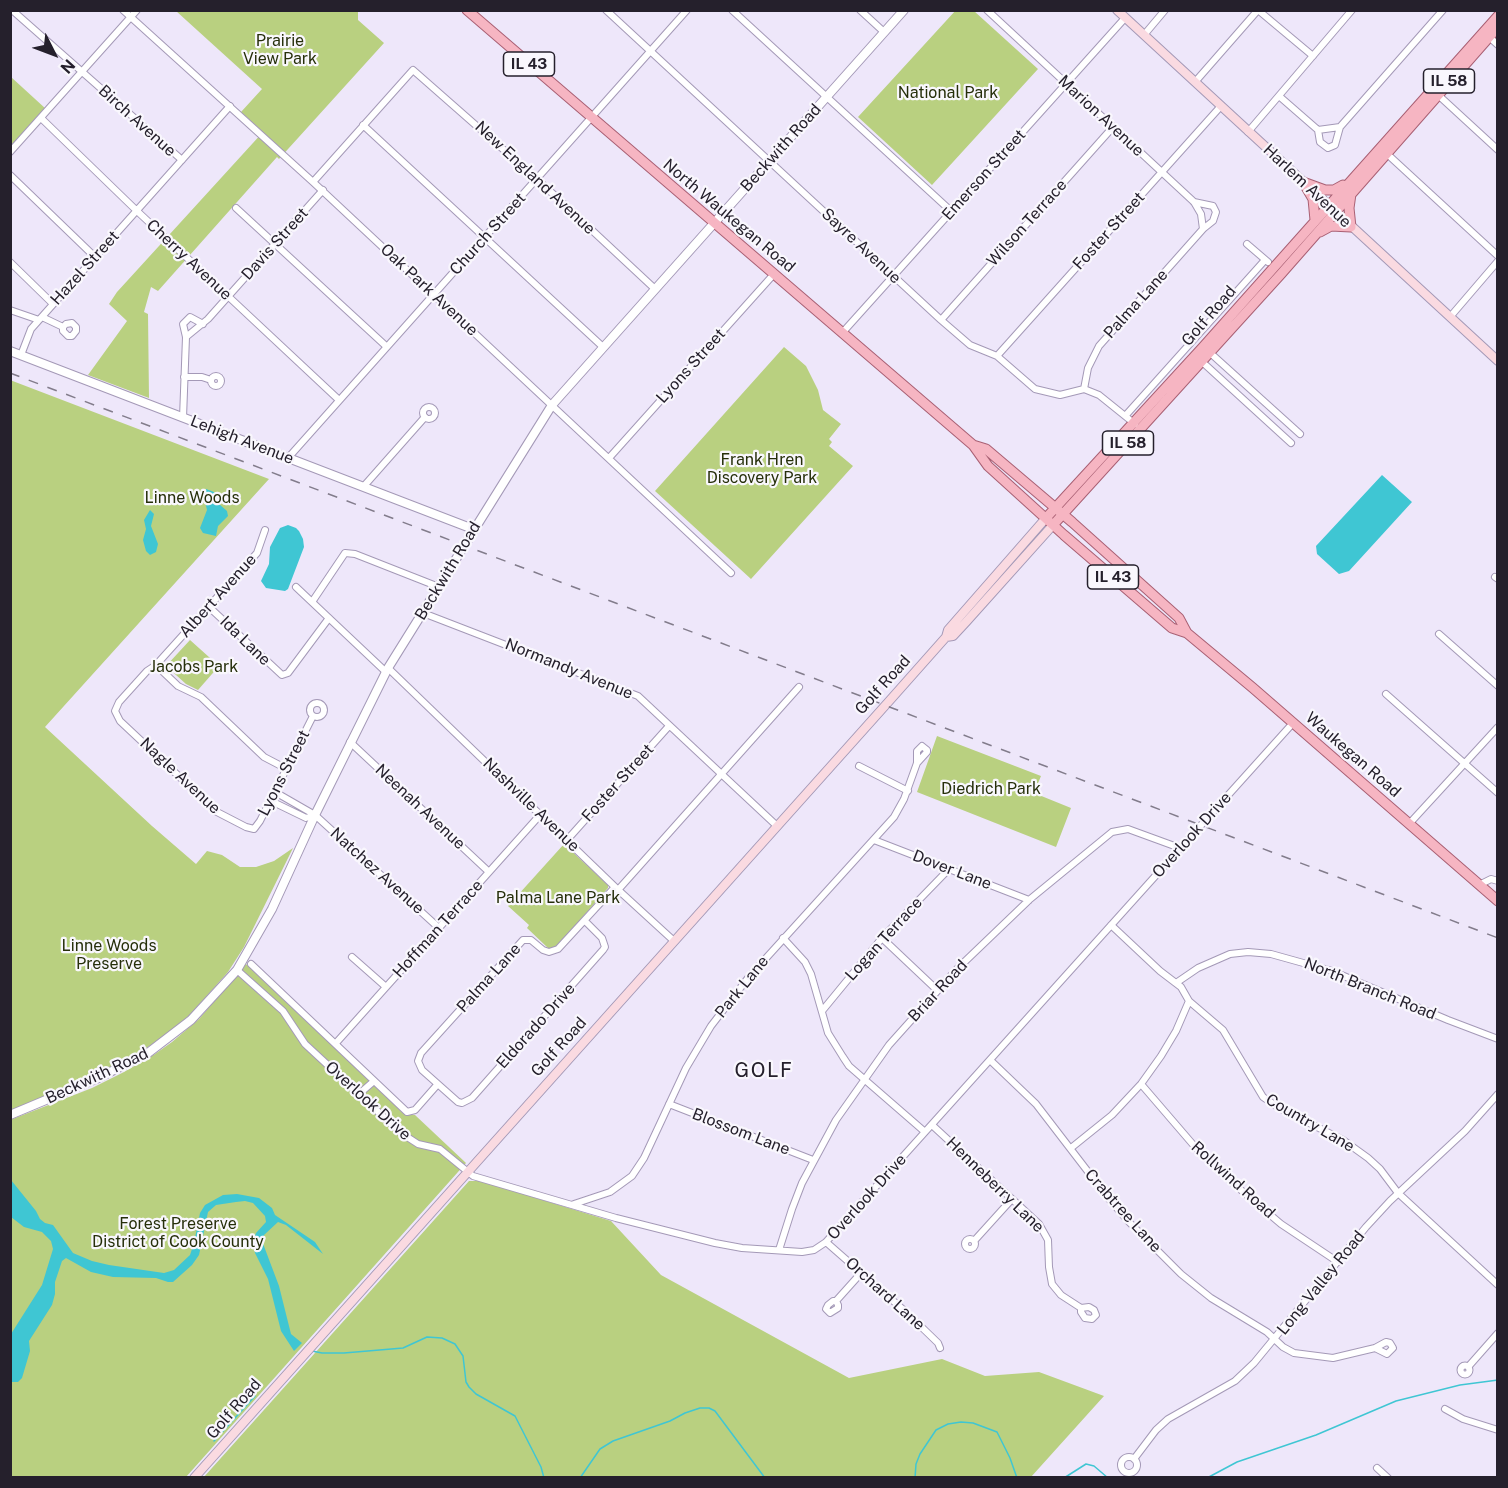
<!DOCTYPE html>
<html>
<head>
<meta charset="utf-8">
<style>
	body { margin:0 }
	#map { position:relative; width:1508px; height:1488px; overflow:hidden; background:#eee7fa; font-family:"Public Sans",sans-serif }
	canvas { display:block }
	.frame { position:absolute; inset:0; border:12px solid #25202c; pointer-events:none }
	.north { position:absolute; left:24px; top:24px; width:60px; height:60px; -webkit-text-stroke:4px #f9f7fd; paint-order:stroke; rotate:132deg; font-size:16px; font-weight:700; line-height:24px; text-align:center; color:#25202c }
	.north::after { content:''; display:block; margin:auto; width:21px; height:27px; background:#25202c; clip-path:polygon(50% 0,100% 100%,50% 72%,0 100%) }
</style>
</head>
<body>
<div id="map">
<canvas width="1508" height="1488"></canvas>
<div class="frame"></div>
<div class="north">N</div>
</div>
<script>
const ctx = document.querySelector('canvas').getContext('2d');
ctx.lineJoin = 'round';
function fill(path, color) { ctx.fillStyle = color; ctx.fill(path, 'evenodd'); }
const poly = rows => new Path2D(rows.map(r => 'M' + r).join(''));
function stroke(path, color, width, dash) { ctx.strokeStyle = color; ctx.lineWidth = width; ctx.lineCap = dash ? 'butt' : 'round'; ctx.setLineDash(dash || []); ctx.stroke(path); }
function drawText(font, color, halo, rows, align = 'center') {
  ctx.font = font + ' "Public Sans",sans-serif'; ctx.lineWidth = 4.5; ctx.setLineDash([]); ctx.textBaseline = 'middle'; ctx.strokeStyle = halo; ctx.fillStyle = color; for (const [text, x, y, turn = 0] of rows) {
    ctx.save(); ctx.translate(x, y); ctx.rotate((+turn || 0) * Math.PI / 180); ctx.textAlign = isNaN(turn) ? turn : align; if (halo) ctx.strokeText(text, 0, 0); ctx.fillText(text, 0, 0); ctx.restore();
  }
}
fill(poly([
	[956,10,974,11,1038,69,932,185,858,117],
	[176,11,356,11,358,12,358,20,384,43,279,159,277,157,158,291,151,287,144,312,148,314,149,398,88,375,127,321,109,304,117,292,263,132,241,112,262,89],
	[11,77,46,109,11,150],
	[784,347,806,366,818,390,823,410,841,424,829,439,832,442,829,446,853,466,751,579,655,491],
	[10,380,269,479,45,727,152,826,196,864,207,851,222,855,240,867,256,867,274,861,293,848,244,947,228,972,190,1015,158,1041,112,1068,11,1110],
	[190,640,219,666,198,690,186,684,166,666],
	[937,736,1041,776,1034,793,1071,808,1056,847,917,792],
	[564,844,608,885,608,888,560,943,554,948,548,948,527,928,529,925,508,906],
	[246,964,405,1114,415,1115,466,1163,186,1477,11,1477,10,1120,92,1088,124,1072,155,1054,172,1042,199,1019],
	[469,1181,481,1181,611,1221,661,1275,849,1378,942,1359,985,1376,1039,1372,1104,1396,1031,1477,203,1478]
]), '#b9d080');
fill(poly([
	[1382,475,1412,502,1349,571,1339,574,1317,554,1316,546],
	[206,489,214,492,218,496,219,504,227,511,228,516,218,526,216,536,203,533,200,528,207,510,203,493],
	[150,510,154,514,151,526,158,544,156,552,150,555,146,551,143,540,146,529,144,520],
	[288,525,296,528,299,531,303,539,304,547,288,589,285,591,266,588,261,581,269,564,270,547,280,528],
	[11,1180,36,1211,40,1219,45,1223,53,1225,73,1253,92,1261,109,1265,164,1273,174,1270,190,1255,194,1243,200,1213,205,1205,223,1195,237,1194,259,1198,272,1208,275,1215,315,1242,323,1254,286,1225,278,1222,264,1235,262,1241,279,1286,291,1334,302,1343,294,1351,281,1331,268,1279,255,1253,253,1242,256,1233,266,1222,265,1216,253,1203,245,1201,236,1202,216,1205,208,1212,199,1255,192,1265,173,1282,168,1282,156,1278,113,1277,91,1272,66,1258,62,1261,55,1282,55,1294,52,1305,29,1341,30,1351,22,1378,18,1382,11,1382,11,1334,42,1285,53,1249,51,1241,42,1232,24,1227,11,1217]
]), '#3fc6d3');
stroke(poly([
	[312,1351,322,1353,344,1353,403,1348,427,1337,442,1338,455,1344,463,1356,466,1382,469,1387,476,1394,515,1416,541,1467,544,1478],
	[214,1441,255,1396],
	[580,1478,600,1449,613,1441,670,1421,685,1413,700,1408,709,1408,715,1411,765,1478],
	[915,1478,916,1464,920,1454,936,1430,948,1424,961,1422,973,1423,997,1432,1010,1458,1017,1478],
	[1064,1478,1086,1464,1094,1466,1108,1478],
	[1207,1478,1237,1462,1316,1435,1396,1401,1460,1385,1498,1380]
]), '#3fc6d3', 1.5);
const minor = poly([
	[12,10,182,160],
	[123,10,313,182,731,573],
	[606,10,941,320,970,345,997,356,1035,389,1060,395,1084,389,1099,395,1135,424],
	[732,10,951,211],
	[860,10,884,32],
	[987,10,1194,202,1201,214,1203,229],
	[1258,10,1313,56],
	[1144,35,1165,10],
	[1488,36,1498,45],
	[1195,82,1258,10],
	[1436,93,1498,150],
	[1279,96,1318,130,1340,127,1443,10],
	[41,118,137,211,339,400],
	[363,125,603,347],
	[1318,130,1320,142,1328,148,1335,145,1340,127],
	[1248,132,1352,10],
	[10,152,137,10],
	[1385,152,1498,256],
	[10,175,95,257],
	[313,182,413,70,537,179,655,289],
	[236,208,387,347],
	[1247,244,1268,262],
	[10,262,53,304],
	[10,310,39,320],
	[42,317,63,327,63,331,68,336,72,336,76,331,76,327,72,323,66,324,63,327],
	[1450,317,1498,261],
	[941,320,1113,127],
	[843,332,1125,18],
	[186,337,208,319,323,190],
	[1207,350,1300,434],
	[21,355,31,329,230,106],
	[997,356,1221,106],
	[1199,359,1291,443],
	'211 381a5 5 0 1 1 10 0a5 5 0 1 1-10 0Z',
	[184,377,202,377,211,380],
	[1084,389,1088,368,1099,346,1203,229,1213,221,1216,212,1213,206,1194,202],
	'423 413a6 6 0 1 1 12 0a6 6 0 1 1-12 0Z',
	[1126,415,1265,260],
	[183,418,186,337,183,324,190,317,203,324],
	[288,458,687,10],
	[609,458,774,274],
	[364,486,425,417],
	[265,530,257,553,156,665,147,671,119,702,115,711,120,721,217,812,246,827,254,829,260,821,313,716],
	[1495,577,1498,579],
	[296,587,386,672],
	[312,602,345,553,355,554,439,587],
	[209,607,282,675,288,673,329,618],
	[423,613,638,696,777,826],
	[1439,634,1498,686],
	[156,665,178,686,201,697,264,757,287,769],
	[388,668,615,887,674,941],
	[1386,694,1498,793],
	'310 710a7 7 0 1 1 14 0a7 7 0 1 1-14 0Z',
	[350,742,489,872],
	[859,766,908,791],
	[275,792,315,815,439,928],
	[271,801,306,818,315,815],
	[1409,824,1498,727],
	[567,840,669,726],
	[874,840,1029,900],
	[1479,885,1491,879,1498,881],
	[618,890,799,687],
	[585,921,602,938,605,947,603,950,472,1098,462,1103,458,1102,422,1070,418,1061,421,1053,523,940,531,940,543,950,549,952,558,949,615,887],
	[1111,925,1160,971,1181,987,1189,1001,1223,1030,1263,1097,1279,1108,1343,1140,1368,1158,1380,1169,1398,1193,1498,1285],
	[783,938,805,962,811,974,828,1033,843,1057,849,1066,925,1132],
	[882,938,937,990],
	[352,957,386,987],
	[251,964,407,1112,415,1110,437,1085],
	[237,970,283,1011,305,1044,401,1133,418,1144,440,1149,473,1176,616,1218,715,1243,742,1248,802,1252,814,1250,826,1242,1293,723],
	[1176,983,1198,968,1230,954,1248,952,1271,954,1332,971,1448,1020,1498,1039],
	[822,1011,882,938,949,869],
	[336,1043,540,815],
	[990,1060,1036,1104,1109,1199,1128,1221,1181,1274,1211,1298,1267,1332,1283,1347,1294,1353,1333,1358,1375,1348,1386,1342,1390,1343,1393,1348,1387,1354,1375,1348],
	[1141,1084,1196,1148,1228,1179,1281,1224,1338,1262],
	[359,1094,374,1081],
	[669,1104,813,1160],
	[932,1125,1039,1224,1048,1240,1049,1267,1052,1284,1061,1295,1081,1308,1081,1312,1085,1318,1092,1319,1096,1315,1094,1310,1089,1307,1081,1308],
	[1071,1148,1112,1115,1141,1084,1161,1056,1176,1031,1189,1001],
	[574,1204,610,1192,632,1176,644,1158,686,1068,711,1026,748,978,894,817,904,799,917,763,917,751,922,746,927,750,927,752,917,763],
	'965 1244a5 5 0 1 1 10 0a5 5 0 1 1-10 0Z',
	[974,1241,1012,1199],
	[826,1242,907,1313,938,1343,940,1348],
	[779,1250,792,1209,802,1183,836,1120,889,1045,957,969,1029,900,1112,832,1128,829,1180,848],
	[836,1301,838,1305,838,1308,830,1313,826,1309,828,1305,833,1301,836,1301,862,1272],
	'1460.5 1370a4.5 4.5 0 1 1 9 0a4.5 4.5 0 1 1-9 0Z',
	[1468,1367,1498,1333],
	[1445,1409,1463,1419,1498,1430],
	'1121 1465a8 8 0 1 1 16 0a8 8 0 1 1-16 0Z',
	[1134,1459,1156,1430,1168,1419,1235,1381,1254,1363,1366,1227,1390,1201,1465,1131,1498,1094],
	[1377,1468,1388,1478]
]);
const tertiary = poly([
	[10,351,473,529],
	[10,1115,96,1079,148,1053,191,1020,237,970,272,909,315,815,388,668,552,405,904,10]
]);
const secondary = poly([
	[1117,10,1498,361],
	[946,637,953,636,966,622,1053,525],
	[194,1478,891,699,946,637,948,630,1046,518]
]);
const primary = poly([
	[467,10,973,445,988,466,1064,535,1172,628,1187,633,1253,688,1498,901],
	[1303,182,1325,190,1334,190,1343,185],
	[1303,182,1313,199,1315,220],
	[1320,232,1331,226,1351,227,1349,208,1351,194],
	[973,445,986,449,1072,522,1179,618,1187,633],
	[1046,518,1203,347,1498,16],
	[1053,525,1281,274,1498,27]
]);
stroke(minor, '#a499b7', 8);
stroke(tertiary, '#a499b7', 10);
stroke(secondary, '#a499b7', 10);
stroke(primary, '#a96074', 11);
stroke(minor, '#fff', 6);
stroke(tertiary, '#fff', 8);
stroke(secondary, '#fadae1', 8);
stroke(primary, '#f6b5c2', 9);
stroke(poly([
	[10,373,1498,938]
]), '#827c8b', 1.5, [10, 10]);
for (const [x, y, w] of [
	[529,64,51],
	[1449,81,51],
	[1128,443,51],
	[1113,577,51]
]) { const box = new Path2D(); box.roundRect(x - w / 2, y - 12, w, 24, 4.5); ctx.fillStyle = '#f9f7fd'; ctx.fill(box); stroke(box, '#25202c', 1.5); }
drawText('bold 15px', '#25202c', null, [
	["IL 43",529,64],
	["IL 58",1449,81],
	["IL 58",1128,443],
	["IL 43",1113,577]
]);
drawText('16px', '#262f0a', '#f9f7fd', [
	["Prairie",280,41],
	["View Park",280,59],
	["National Park",948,93],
	["Frank Hren",762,460],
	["Discovery Park",762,478],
	["Linne Woods",192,498],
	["Jacobs Park",194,667],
	["Diedrich Park",991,789],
	["Palma Lane Park",558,898],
	["Linne Woods",109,946],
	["Preserve",109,964],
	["Forest Preserve",178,1224],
	["District of Cook County",178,1242]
]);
drawText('16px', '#25202c', '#f9f7fd', [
	["Marion Avenue",1101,116,43],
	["Birch Avenue",137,121,42],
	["Beckwith Road",781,148,-48],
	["Emerson Street",984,175,-48],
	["New England Avenue",535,178,43],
	["Harlem Avenue",1307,186,43],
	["North Waukegan Road",729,216,40],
	["Wilson Terrace",1027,223,-48],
	["Foster Street",1109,231,-48],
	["Church Street",488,234,-48],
	["Davis Street",275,244,-48],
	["Sayre Avenue",861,246,43],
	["Cherry Avenue",189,260,43],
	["Hazel Street",85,268,-48],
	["Oak Park Avenue",429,290,43],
	["Palma Lane",1136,304,-48],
	["Golf Road",1209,316,-49],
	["Lyons Street",691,366,-48],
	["Lehigh Avenue",242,440,21],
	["Beckwith Road",448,571,-59],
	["Albert Avenue",218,596,-48],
	["Ida Lane",245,641,44],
	["Normandy Avenue",569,669,22],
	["Golf Road",883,685,-48],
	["Waukegan Road",1353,755,41],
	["Lyons Street",284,773,-63],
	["Nagle Avenue",180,776,43],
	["Foster Street",618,783,-48],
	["Nashville Avenue",531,805,44],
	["Neenah Avenue",420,807,43],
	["Overlook Drive",1192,835,-48],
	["Dover Lane",952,870,21],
	["Natchez Avenue",377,871,42],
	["Hoffman Terrace",438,929,-48],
	["Logan Terrace",884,939,-48],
	["Palma Lane",489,978,-48],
	["Park Lane",742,987,-51],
	["North Branch Road",1370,989,22],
	["Briar Road",938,991,-47],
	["Eldorado Drive",536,1026,-48],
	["Golf Road",559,1047,-48],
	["Beckwith Road",97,1076,-25],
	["Overlook Drive",368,1101,42],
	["Country Lane",1310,1123,30],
	["Blossom Lane",741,1132,21],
	["Rollwind Road",1233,1180,42],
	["Henneberry Lane",995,1185,44],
	["Overlook Drive",867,1197,-48],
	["Crabtree Lane",1123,1211,48],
	["Long Valley Road",1321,1283,-51],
	["Orchard Lane",885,1294,42],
	["Golf Road",234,1409,-49]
]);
ctx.letterSpacing = '1.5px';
drawText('20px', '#25202c', '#f9f7fd', [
	["GOLF",764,1071]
]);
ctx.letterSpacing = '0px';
</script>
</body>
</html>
